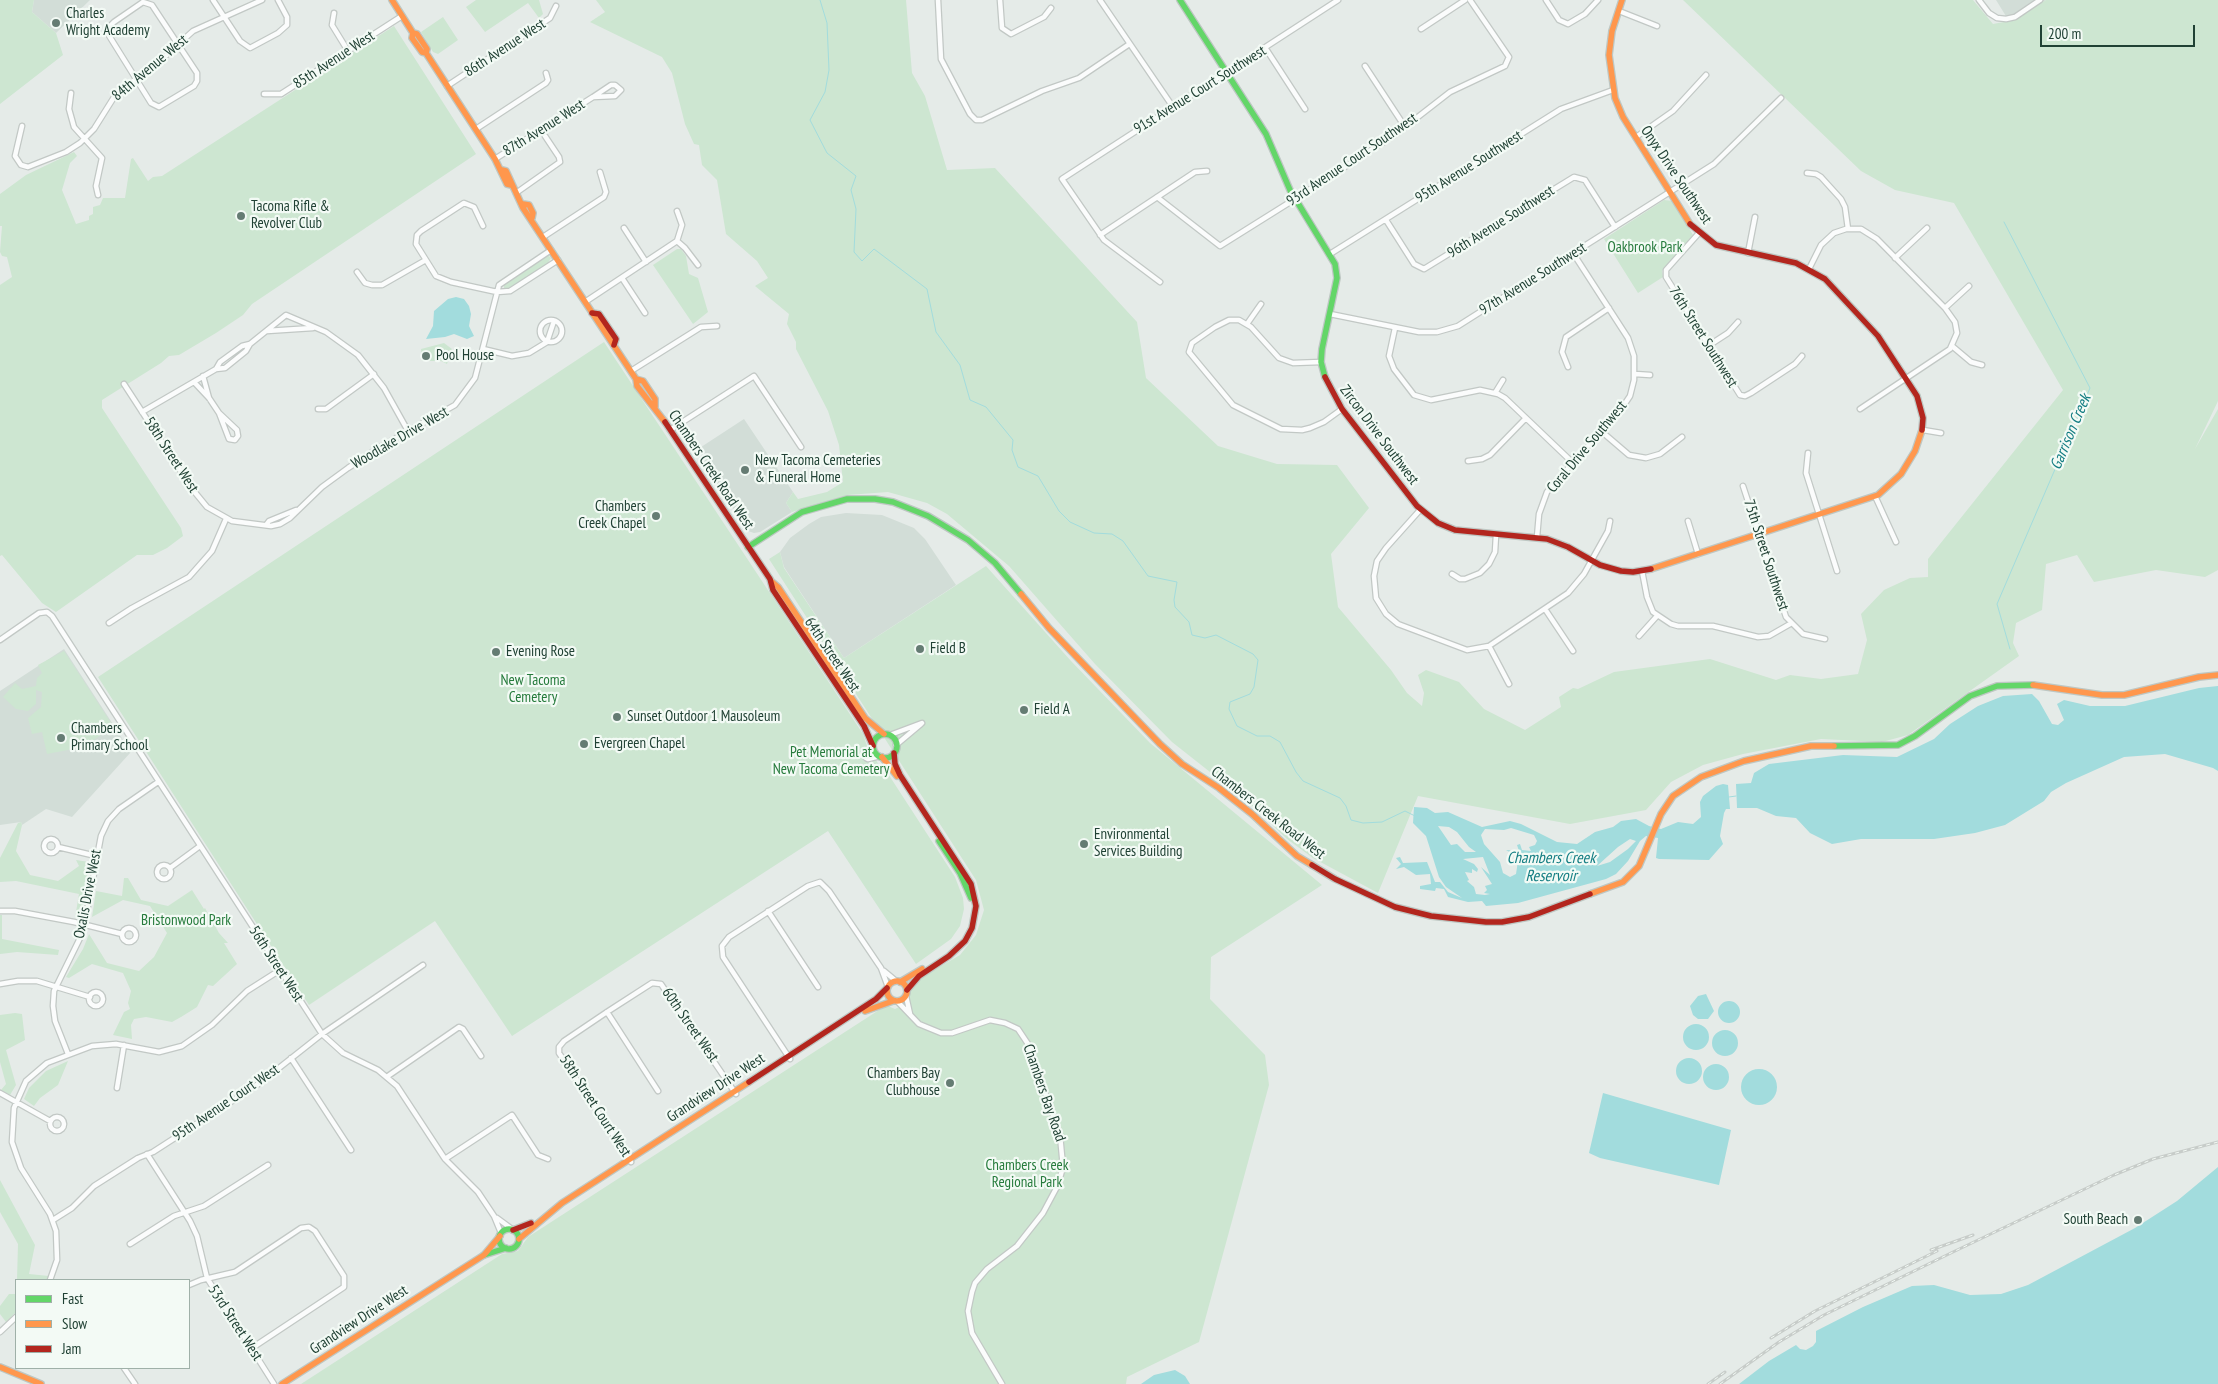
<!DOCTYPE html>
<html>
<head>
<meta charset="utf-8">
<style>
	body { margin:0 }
	#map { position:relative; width:2218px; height:1384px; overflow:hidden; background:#e5ebe8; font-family:"PT Sans Narrow",sans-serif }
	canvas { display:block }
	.legend { position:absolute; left:15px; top:1279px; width:175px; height:90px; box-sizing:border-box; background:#f3faf5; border:1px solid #9fb0a8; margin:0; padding:6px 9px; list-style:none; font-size:15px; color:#204134 }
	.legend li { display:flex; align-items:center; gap:10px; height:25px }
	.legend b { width:25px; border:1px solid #9fb0a8 }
	.scale { position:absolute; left:2040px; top:25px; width:155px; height:22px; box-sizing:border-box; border:2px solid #204134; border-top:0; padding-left:6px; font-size:15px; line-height:18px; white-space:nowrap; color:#204134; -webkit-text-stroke:4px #f3faf5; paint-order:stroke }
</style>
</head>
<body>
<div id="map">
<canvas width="2218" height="1384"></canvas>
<ul class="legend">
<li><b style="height:6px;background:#63d668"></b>Fast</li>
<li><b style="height:6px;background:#ff974d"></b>Slow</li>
<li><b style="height:6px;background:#b3261e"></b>Jam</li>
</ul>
<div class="scale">200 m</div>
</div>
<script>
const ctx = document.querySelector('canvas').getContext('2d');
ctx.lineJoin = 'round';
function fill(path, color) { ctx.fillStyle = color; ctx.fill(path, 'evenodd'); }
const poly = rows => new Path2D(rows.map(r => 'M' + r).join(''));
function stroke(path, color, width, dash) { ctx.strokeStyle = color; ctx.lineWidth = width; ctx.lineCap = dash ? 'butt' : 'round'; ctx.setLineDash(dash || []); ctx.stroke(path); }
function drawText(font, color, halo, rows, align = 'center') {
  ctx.font = font + ' "PT Sans Narrow",sans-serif'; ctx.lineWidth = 4.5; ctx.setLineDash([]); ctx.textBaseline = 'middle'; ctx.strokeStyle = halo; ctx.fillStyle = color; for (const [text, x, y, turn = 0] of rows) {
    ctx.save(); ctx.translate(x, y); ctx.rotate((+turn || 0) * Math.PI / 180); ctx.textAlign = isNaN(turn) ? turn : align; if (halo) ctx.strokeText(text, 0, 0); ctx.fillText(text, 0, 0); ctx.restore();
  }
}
fill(poly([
	[34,0,90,0,56,33,32,12],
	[1996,0,2046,0,2009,21],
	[744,419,793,492,786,503,792,512,760,532,754,533,748,531,695,451],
	[846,513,882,515,914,528,925,539,956,585,844,658,784,567,780,552,790,538,809,524,821,517],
	[64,649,131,752,72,817,46,809,22,825,21,822,0,825,0,691]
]), '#d2ddd7');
fill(poly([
	[0,0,34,0,32,12,56,33,63,55,0,104],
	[476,0,539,0,543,14,539,18,528,3,485,32,466,7],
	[596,0,906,0,912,73,925,96,947,170,995,168,1137,322,1146,378,1218,446,1277,464,1337,465,1369,508,1331,554,1338,607,1391,670,1407,693,1422,706,1424,693,1418,675,1426,670,1459,682,1484,709,1525,730,1561,707,1559,697,1573,688,1578,689,1614,672,1710,659,1776,680,1790,675,1821,679,1858,674,1867,640,1861,614,1884,590,1910,578,1928,577,1928,559,2063,390,1954,203,1895,190,1861,171,1683,0,1973,0,1993,24,2009,21,2046,0,2218,0,2218,401,2195,449,2218,409,2218,570,2205,577,2156,570,2094,582,2077,555,2046,564,2042,610,2016,623,2013,643,2019,656,1908,735,1882,742,1821,739,1743,754,1703,765,1671,782,1646,810,1570,824,1418,796,1378,893,1313,858,1287,839,1248,802,1172,742,1095,664,1009,566,947,514,927,503,888,492,847,495,792,512,786,503,793,492,798,499,827,492,843,482,839,445,828,411,796,349,796,342,787,324,789,314,755,286,768,278,757,261,726,234,717,180,702,165,699,145,694,144,685,124,672,73,662,57,590,22,605,12],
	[443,17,458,40,438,54,433,52,421,32],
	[394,26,476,154,252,304,243,315,216,333,179,355,169,356,161,363,102,400,102,408,181,528,183,536,167,548,153,555,137,555,56,612,42,603,2,555,0,556,0,285,12,277,7,257,2,256,0,252,2,226,0,226,0,194,26,175,74,152,77,156,70,163,62,190,76,224,89,220,89,216,93,214,93,207,100,205,103,198,125,198,131,159,133,158,148,181,153,177,162,176],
	[1664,200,1673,201,1693,235,1662,271,1663,277,1638,293,1604,239],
	[677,249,681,249,686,256,689,274,698,278,708,312,693,324,653,265],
	[548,255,551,258,548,263,509,289,504,288,504,284],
	[604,342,863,734,867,746,879,765,883,766,955,877,963,898,964,909,960,926,951,939,916,964,828,831,512,1036,435,921,309,1005,98,677],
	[444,343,452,349,447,364,441,361,422,361,421,349],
	[780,552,784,568,844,658,986,566,1071,661,1150,743,1322,885,1211,957,1210,999,1265,1055,1269,1085,1199,1342,1127,1377,1126,1384,301,1384,502,1254,518,1251,528,1237,879,1010,888,1006,895,1009,909,1002,910,992,915,984,924,976,960,955,976,935,984,910,976,880,769,559],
	[64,651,111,723,110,729,83,747,47,754,42,732,32,734,28,718,41,707,42,692,36,690,36,704,28,711,16,709,3,697,15,683,22,689,36,686,37,678,42,673,38,665],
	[21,822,22,825,16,851,30,875,58,881,79,866,76,860,89,862,82,917,75,918,79,894,16,881,0,882,0,858,18,823],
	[124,878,128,878,141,900,168,906,192,890,204,909,205,908,219,933,228,943,224,943,237,964,213,986,208,985,197,1007,181,1017,172,1022,146,1017,134,1019,131,1025,132,1039,113,1035,124,1012,130,1009,128,1003,131,991,123,973,92,964,69,978,66,977,83,949,89,934,107,963,139,971,154,957,167,933,150,906,123,900,92,917,96,891,122,896],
	[0,915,2,915,2,939,59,950,58,955,17,952,0,954],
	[15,1013,22,1014,25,1040,6,1050,16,1085,10,1095,1,1090,6,1084,0,1062,0,1015],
	[68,1061,58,1085,40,1098,34,1106,24,1099,29,1088,46,1071],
	[0,1180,35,1245,29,1274,49,1276,46,1280,17,1280,18,1244,0,1212],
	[16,1290,16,1312,6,1322,0,1314,0,1306,9,1294,16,1294]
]), '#cde6d1');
fill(poly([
	[456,297,464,299,469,306,471,314,469,326,474,336,467,339,454,334,445,337,426,339,433,326,434,311,448,299],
	[2218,686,2218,771,2213,768,2165,754,2124,757,2066,783,2051,792,2044,801,2005,825,1975,833,1934,839,1861,839,1832,844,1810,833,1796,818,1776,816,1757,808,1737,808,1736,784,1751,783,1754,773,1769,764,1843,755,1897,757,1934,739,1950,724,1978,706,2003,696,2032,694,2039,701,2052,724,2058,725,2064,720,2057,704,2064,700,2090,706,2125,706,2199,688],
	[1723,784,1728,785,1730,809,1726,809,1724,813,1720,836,1723,844,1709,860,1659,859,1656,858,1658,838,1646,836,1640,841,1628,861,1616,874,1606,879,1518,903,1486,906,1482,901,1468,902,1448,897,1444,889,1436,888,1435,891,1420,889,1420,886,1431,884,1430,874,1416,875,1404,867,1396,869,1401,864,1396,858,1400,857,1403,863,1427,862,1435,882,1440,882,1448,892,1462,898,1446,887,1439,877,1426,836,1413,823,1414,807,1427,808,1435,813,1448,812,1482,827,1510,821,1521,824,1557,842,1577,844,1595,832,1613,827,1621,821,1636,819,1649,826,1661,829,1678,822,1693,824,1701,817,1700,802,1703,796,1716,786],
	[1438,826,1449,827,1457,832,1469,847,1476,852,1465,852,1457,844,1451,845],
	[1511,828,1534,835,1537,841,1535,845,1529,847,1531,851,1522,850,1520,844,1517,845,1519,851,1506,850,1515,855,1518,861,1516,874,1510,877,1503,873,1500,862,1484,844,1481,835,1485,829,1504,830],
	[1630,839,1636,841,1628,849,1610,862,1597,866,1618,847],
	[1483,857,1490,875,1481,867,1492,884,1485,886,1487,890,1484,893,1490,894,1485,895,1476,894,1474,887,1467,881,1469,880,1465,872,1472,873,1472,869,1477,872,1478,869,1474,864,1463,859],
	[1706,994,1714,1011,1708,1019,1698,1019,1693,1015,1690,1006,1698,996],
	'1718 1012a11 11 0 1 1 22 0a11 11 0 1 1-22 0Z',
	'1683 1037a13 13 0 1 1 26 0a13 13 0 1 1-26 0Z',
	'1712 1043a13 13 0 1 1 26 0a13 13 0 1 1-26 0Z',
	'1676 1071a13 13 0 1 1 26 0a13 13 0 1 1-26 0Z',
	'1703 1077a13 13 0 1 1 26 0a13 13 0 1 1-26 0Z',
	'1741 1087a18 18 0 1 1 36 0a18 18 0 1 1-36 0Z',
	[1603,1093,1731,1130,1719,1185,1600,1158,1589,1153],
	[2218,1167,2218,1384,1739,1384,1769,1361,1796,1345,1800,1349,1806,1350,1813,1346,1816,1342,1816,1331,1863,1307,1912,1286,1934,1285,1970,1295,2001,1294,2028,1285,2135,1228,2177,1201],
	[1175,1370,1185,1376,1190,1384,1141,1384,1154,1375]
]), '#a2dcdd');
stroke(poly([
	[820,0,827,23,829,70,825,92,810,120,827,153,856,176,851,190,856,209,854,252,862,261,874,249,927,289,936,332,960,365,970,400,986,407,1013,440,1012,450,1018,467,1038,476,1059,511,1070,522,1094,533,1112,534,1123,541,1148,576,1177,582,1174,600,1175,607,1189,622,1192,635,1205,638,1216,635,1253,654,1258,660,1254,687,1250,694,1230,702,1229,709,1237,726,1257,736,1270,736,1280,742,1296,772,1303,781,1340,798,1346,806,1351,820,1363,823,1382,822,1405,811,1415,816],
	[2004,222,2090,388,1997,604,2010,649],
	[1729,797,1736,796]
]), '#a2dcdd', 1);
const street = poly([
	[213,0,240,41,250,48,278,33,287,25,287,17,278,0],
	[938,0,941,59,970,114,976,120,982,120,1042,91,1079,78,1128,45],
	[1000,0,1002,28,1011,34,1044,17,1051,8],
	[1100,0,1173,107],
	[1546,0,1559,20,1568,24,1585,14,1598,0],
	[1979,0,1989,13,1997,18,2006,19,2015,17,2040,0],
	[143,2,152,5,197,73,197,81,194,86,159,107,151,103,108,34,108,28,114,22,143,2],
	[1619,11,1657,26],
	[334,13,332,25,348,51],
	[1421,29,1465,0],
	[1266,49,1305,109],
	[1365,66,1405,127],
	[447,86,550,18,556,6],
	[71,93,69,109,74,127,102,158,96,186,98,195],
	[264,94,281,94,402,16],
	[22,126,15,156,21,165,28,167,66,152,80,143,94,129,116,94,161,60,193,31,262,0],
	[476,129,546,83,548,80,546,73],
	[1636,137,1673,111,1706,75],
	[495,159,593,97,615,96,621,90,615,85,611,85,593,97],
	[1807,173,1816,174,1821,177,1841,199,1845,207,1848,229],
	[516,193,560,162,559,157,545,136],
	[1157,197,1220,246,1295,199,1396,134,1450,92,1505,66,1509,57,1470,0],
	[1386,220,1414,264,1424,269,1574,177,1585,180,1615,227],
	[483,226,474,207,464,203,421,231,417,235,416,244,436,276,451,282,497,292,510,291,558,260],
	[624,228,646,262],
	[1699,233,1666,270,1666,277,1740,395,1745,396,1751,393,1795,364,1802,356],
	[1100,235,1195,172,1207,171],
	[543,237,604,197,606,192,600,172],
	[677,241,685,248,698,265],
	[1748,253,1755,217],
	[1330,254,1561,109,1613,90],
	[1895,258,1927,228],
	[1809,269,1821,245,1834,233,1846,229,1861,229,1877,239,1945,308,1955,322,1957,333,1950,349,1860,409],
	[357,272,365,283,372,285,382,285,424,261],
	[622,278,645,313],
	[1160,282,1104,240,1062,179,1338,0],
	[585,302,677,241,682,225,677,211],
	[1945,308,1969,286],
	[1330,314,1419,332,1437,332,1458,326,1714,164,1781,98],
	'540 331a11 11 0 1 1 22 0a11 11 0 1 1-22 0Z',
	[1247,324,1261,304],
	[1395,328,1389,356,1394,369,1414,395,1431,400,1480,390,1498,394,1505,398,1572,462],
	[267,331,313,328],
	[1708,346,1728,333,1738,322],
	[1952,346,1971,362,1982,365],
	[483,349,512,356,529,353,547,342,554,321],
	[1321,362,1293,363,1279,358,1251,327,1239,320,1229,320,1215,327,1192,343,1189,352,1233,405,1281,429,1302,430,1310,428,1324,422,1342,409],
	[1568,367,1562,352,1566,337,1609,308],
	[216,369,220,362,242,346,250,344,286,315,326,332,358,355,384,388,408,431],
	[631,371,701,327,717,326],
	[1635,374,1650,375],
	[203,376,209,398],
	[194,382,209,398,219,413,229,439,235,440,238,436,237,430,219,413],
	[124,384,193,490,207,507,232,521,271,526,280,524,290,518,322,487,348,468,380,447,455,405,475,378,499,285,551,250],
	[1495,393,1503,380],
	[318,409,326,409,374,374],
	[142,412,216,369,225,368,246,351,250,344],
	[670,430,754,376,801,447],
	[1923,430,1941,433],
	[1601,431,1629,455,1646,458,1660,454,1682,437],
	[1808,453,1806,473,1837,571],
	[1468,461,1482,459,1490,455,1526,418],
	[1743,486,1786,617,1803,634,1825,639],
	[1875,496,1896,542],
	[1420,510,1386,548,1377,561,1374,576,1376,598,1386,614,1398,624,1467,650,1489,646,1568,593,1584,574,1608,531,1610,521],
	[1688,521,1698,554],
	[266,525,269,521,296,510],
	[1537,537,1539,514,1547,492,1622,408,1630,396,1634,380,1634,356,1628,338,1573,253],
	[1642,571,1647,597,1653,612,1671,624,1678,626,1713,626,1758,637,1769,636,1790,624],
	[1452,574,1460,579,1465,579,1480,573,1489,564,1495,552,1496,535],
	[1545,609,1573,651],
	[109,623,132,608,189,577,212,551,226,519],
	[1639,636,1657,616],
	[0,640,39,613,47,612,52,616,322,1034,343,1053,378,1070,397,1086,445,1159,478,1192,494,1216,501,1233],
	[1489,646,1509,684],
	[890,735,922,723],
	[896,745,921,724],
	[866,758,868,759,880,756],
	[866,758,873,748],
	'44 846a7 7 0 1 1 14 0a7 7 0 1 1-14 0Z',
	[58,847,96,856],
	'157 872a7 7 0 1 1 14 0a7 7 0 1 1-14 0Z',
	[170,868,200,846],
	[0,911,15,911,74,922,122,934],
	[768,911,818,987],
	'122 935a7 7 0 1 1 14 0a7 7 0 1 1-14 0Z',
	[884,971,896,981],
	[0,984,18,981,37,981,90,997],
	'89 999a7 7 0 1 1 14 0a7 7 0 1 1-14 0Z',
	[906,996,910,1014],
	[897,1001,919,1024,941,1033,952,1033,990,1020,1005,1023,1018,1029,1028,1044,1060,1135,1063,1167,1058,1185,1043,1213,1017,1246,987,1269,975,1283,972,1292,968,1311,972,1333,1002,1384],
	[607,1012,658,1091],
	[68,1054,55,1021,53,1006,54,991,83,932,101,836,108,821,119,809,158,782],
	[291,1058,351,1150],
	[790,1059,723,957,722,946,729,937,808,886,820,882,829,891,881,968,888,987],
	[388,1076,459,1027,463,1029,481,1056],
	[117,1088,124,1045],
	[0,1093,50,1121],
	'50 1124a7 7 0 1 1 14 0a7 7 0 1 1-14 0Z',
	[147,1154,190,1221,197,1236,207,1278,274,1384],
	[445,1159,512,1115,538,1155,548,1159],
	[631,1162,559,1053,559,1047,564,1041,607,1012,652,983,661,984,736,1094],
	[497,1218,512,1229],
	[53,1220,72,1208,94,1186,138,1158,153,1152,260,1083,322,1034,423,965],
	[130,1244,174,1216,204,1206,268,1165],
	[50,1280,57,1260,56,1231,50,1214,21,1168,12,1142,14,1108,26,1081,47,1063,92,1046,116,1044,159,1052,182,1046,212,1025,247,991,280,970],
	[189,1285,201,1280,235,1272,301,1228,309,1227,315,1231,344,1276,344,1287,252,1348],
	[0,1332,16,1317],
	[124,1368,135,1384]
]);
const fast = poly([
	[1180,0,1266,134,1290,190,1335,264,1337,278,1322,349,1321,362,1325,377],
	[748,547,802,512,847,499,875,499,893,502,928,516,968,540,995,563,1021,594],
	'873 746a12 12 0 1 1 24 0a12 12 0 1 1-24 0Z',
	[1834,746,1898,745,1915,736,1970,696,1997,686,2033,685],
	[939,841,960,873,971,898],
	'499 1239a10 10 0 1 1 20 0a10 10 0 1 1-20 0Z',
	[484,1255,506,1248]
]);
const slow = poly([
	[392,0,413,33,412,38,422,52,426,53],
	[1622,0,1612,31,1609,55,1615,98,1623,117,1690,224],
	[413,33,417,34,427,49,426,53,495,159,507,184,511,185],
	[502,170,506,171,523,208,636,379,637,386,665,422],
	[523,204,529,205,533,213,532,218],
	[636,379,643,381,655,399,655,407],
	[1651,569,1878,495,1901,474,1915,451,1922,430],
	[771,581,778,587,865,718,884,734],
	[1021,594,1049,628,1160,744,1182,764,1219,788,1252,814,1297,856,1312,865],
	[2033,685,2102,695,2124,695,2199,677,2218,675],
	[882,757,897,776],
	[1590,894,1623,882,1639,866,1661,814,1673,796,1701,777,1744,761,1811,746,1834,746],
	'887 991a10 10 0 1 1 20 0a10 10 0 1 1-20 0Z',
	[900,982,922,969],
	[865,1011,893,1001],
	[519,1239,562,1203,749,1082],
	[0,1367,41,1384],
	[282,1384,484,1255,500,1236]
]);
const jam = poly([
	[1690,224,1716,245,1796,263,1825,279,1878,336,1917,396,1923,418,1922,430],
	[592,313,599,314,616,339,614,345],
	[1325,377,1342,409,1417,506,1438,523,1455,530,1547,539,1568,547,1600,565,1621,571,1633,572,1651,569],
	[665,422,770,579,773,590,864,726,873,746],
	[894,753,895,764,900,775,971,884,976,906,972,928,965,941,949,956,919,976,907,990],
	[1312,865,1335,879,1395,907,1431,916,1486,922,1502,922,1529,917,1590,894],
	[749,1082,876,999,887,988],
	[513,1230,531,1223]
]);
stroke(street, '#c2c8c5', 7);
stroke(fast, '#bec7c3', 8);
stroke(slow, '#bec7c3', 8);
stroke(jam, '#bec7c3', 8);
stroke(street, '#fbfcfc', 4.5);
stroke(fast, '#63d668', 5.5);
stroke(slow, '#ff974d', 5.5);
stroke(jam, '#b3261e', 5.5);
const rail = poly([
	[1931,1250,1973,1235],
	[1771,1338,1815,1311,1937,1251],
	[1708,1384,1725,1372],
	[1720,1384,1779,1342,1824,1315,1953,1252,2114,1175,2153,1159,2218,1142]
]);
stroke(rail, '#c7ccc9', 3);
stroke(rail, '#f3faf5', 1, [4]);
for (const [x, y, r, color] of [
	[56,23,5,"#657c73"],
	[241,216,5,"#657c73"],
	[426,356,5,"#657c73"],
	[745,470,5,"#657c73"],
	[656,516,5,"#657c73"],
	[920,649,5,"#657c73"],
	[496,652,5,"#657c73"],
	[1024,710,5,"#657c73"],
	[617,717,5,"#657c73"],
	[61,738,5,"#657c73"],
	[584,744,5,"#657c73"],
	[1084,844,5,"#657c73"],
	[950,1083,5,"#657c73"],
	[2138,1220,5,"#657c73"]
]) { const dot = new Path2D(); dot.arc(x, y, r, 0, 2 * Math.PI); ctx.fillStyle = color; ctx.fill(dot); stroke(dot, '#f3faf5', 2); }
drawText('15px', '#204134', '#f3faf5', [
	["Charles",66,14],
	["Wright Academy",66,31],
	["Tacoma Rifle &",251,207],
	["Revolver Club",251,224],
	["Pool House",436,356],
	["New Tacoma Cemeteries",755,461],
	["& Funeral Home",755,478],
	["Chambers",646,507,"right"],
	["Creek Chapel",646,524,"right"],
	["Field B",930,649],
	["Evening Rose",506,652],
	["Field A",1034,710],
	["Sunset Outdoor 1 Mausoleum",627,717],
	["Chambers",71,729],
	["Primary School",71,746],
	["Evergreen Chapel",594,744],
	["Environmental",1094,835],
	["Services Building",1094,852],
	["Chambers Bay",940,1074,"right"],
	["Clubhouse",940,1091,"right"],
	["South Beach",2128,1220,"right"]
], 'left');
drawText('15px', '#204134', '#f3faf5', [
	["86th Avenue West",505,48,-33],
	["85th Avenue West",334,60,-33],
	["84th Avenue West",150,68,-40],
	["91st Avenue Court Southwest",1200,90,-32],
	["87th Avenue West",544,128,-32],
	["93rd Avenue Court Southwest",1352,160,-34],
	["95th Avenue Southwest",1469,167,-32],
	["Onyx Drive Southwest",1676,175,56],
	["96th Avenue Southwest",1501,222,-32],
	["97th Avenue Southwest",1533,279,-32],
	["76th Street Southwest",1703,337,58],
	["Zircon Drive Southwest",1379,435,53],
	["Woodlake Drive West",400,438,-30],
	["Coral Drive Southwest",1587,447,-50],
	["58th Street West",171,455,57],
	["Chambers Creek Road West",711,470,56],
	["75th Street Southwest",1766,555,72],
	["64th Street West",832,655,56],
	["Chambers Creek Road West",1268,813,38],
	["Oxalis Drive West",88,894,-79],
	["56th Street West",276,964,57],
	["60th Street West",690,1025,55],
	["Grandview Drive West",716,1088,-33],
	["Chambers Bay Road",1044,1093,71],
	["95th Avenue Court West",226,1103,-34],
	["58th Street Court West",595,1106,57],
	["Grandview Drive West",359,1320,-33],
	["53rd Street West",235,1323,57]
]);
drawText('15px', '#267b3c', '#f3faf5', [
	["Oakbrook Park",1645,248],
	["New Tacoma",533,681],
	["Cemetery",533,698],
	["Pet Memorial at",831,753],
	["New Tacoma Cemetery",831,770],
	["Bristonwood Park",186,921],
	["Chambers Creek",1027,1166],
	["Regional Park",1027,1183]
]);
drawText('italic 16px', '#147e83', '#f3faf5', [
	["Garrison Creek",2071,432,-67],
	["Chambers Creek",1551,858],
	["Reservoir",1551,876]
]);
</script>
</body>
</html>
